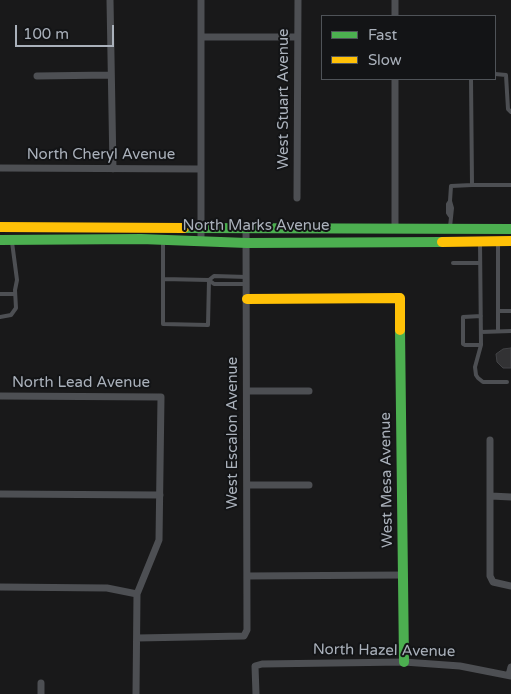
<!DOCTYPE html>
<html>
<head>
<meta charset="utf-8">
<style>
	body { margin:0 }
	#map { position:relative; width:511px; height:694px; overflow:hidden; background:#19191a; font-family:"Varela Round",sans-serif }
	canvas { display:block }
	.legend { position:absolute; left:321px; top:15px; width:175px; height:65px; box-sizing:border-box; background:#131416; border:1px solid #4f5358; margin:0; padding:6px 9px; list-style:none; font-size:15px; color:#aab1bb }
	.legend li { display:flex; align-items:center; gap:10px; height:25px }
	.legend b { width:25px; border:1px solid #4f5358 }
	.scale { position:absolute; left:15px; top:25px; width:99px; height:22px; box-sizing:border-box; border:2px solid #aab1bb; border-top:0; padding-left:6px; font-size:15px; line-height:18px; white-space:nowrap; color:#aab1bb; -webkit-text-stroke:4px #131416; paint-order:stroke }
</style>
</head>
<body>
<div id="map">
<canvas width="511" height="694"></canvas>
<ul class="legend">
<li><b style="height:6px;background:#4caf50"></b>Fast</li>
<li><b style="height:6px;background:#ffc107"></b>Slow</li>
</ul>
<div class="scale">100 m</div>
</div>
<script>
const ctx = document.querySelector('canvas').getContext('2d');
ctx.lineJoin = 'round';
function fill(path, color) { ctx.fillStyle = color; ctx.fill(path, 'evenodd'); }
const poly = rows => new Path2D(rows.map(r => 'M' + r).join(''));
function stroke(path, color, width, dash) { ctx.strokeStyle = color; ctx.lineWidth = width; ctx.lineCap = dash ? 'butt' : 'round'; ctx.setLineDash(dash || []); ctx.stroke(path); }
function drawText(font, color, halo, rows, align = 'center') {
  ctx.font = font + ' "Varela Round",sans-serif'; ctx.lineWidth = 4; ctx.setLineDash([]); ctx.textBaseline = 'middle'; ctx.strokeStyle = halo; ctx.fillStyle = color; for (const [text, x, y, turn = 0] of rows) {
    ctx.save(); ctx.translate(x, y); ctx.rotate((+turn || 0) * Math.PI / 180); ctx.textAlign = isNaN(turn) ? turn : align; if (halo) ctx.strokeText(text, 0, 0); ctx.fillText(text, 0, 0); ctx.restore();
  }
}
const building = poly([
	[511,348,511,368,503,368,497,362,496,354,503,349,511,348]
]);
fill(building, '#323234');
stroke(building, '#424346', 1);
stroke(poly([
	[495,74,506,75,508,109,511,112],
	[471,79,472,185,511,185],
	[450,201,452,208,450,227],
	[450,216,448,213,448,204,450,201,451,186,472,185],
	[498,241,498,331],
	[163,242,163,324,208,325,209,280,163,279],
	[480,242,481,345,475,367,476,375,478,378,483,382,507,382],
	[453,263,480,263],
	[246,284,214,284,209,280,214,276,247,277],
	[0,294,15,294],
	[498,311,511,311],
	[481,316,463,317,463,344,465,345,481,345],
	[0,317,11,315,16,308,15,290,17,280,12,242],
	[481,332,511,331]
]), '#4d4f53', 4);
stroke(poly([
	[110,0,113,169],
	[201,0,201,241],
	[395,0,395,16],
	[201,37,297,37],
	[37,76,111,75],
	[0,168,201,169],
	[297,198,298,0],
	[395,228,395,79],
	[247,391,309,391],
	[0,396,161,397,159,540,137,594,136,694],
	[490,440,490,576,493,582,511,586],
	[247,485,309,485],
	[0,494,160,495],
	[491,496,511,497],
	[247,576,404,575],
	[0,587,107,588,137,594],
	[137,638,244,636,247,630,246,229],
	[509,675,511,667],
	[41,694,41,683],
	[256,694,255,666,262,664,404,662,460,666,511,676]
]), '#4d4f53', 7);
stroke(poly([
	[184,228,511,229],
	[0,240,141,239,247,243,442,242],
	[400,330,404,662]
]), '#4caf50', 10);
stroke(poly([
	[0,227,184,228],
	[442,242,511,241],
	[247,299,400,298,400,330]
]), '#ffc107', 10);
drawText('15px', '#aab1bb', '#131416', [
	["West Stuart Avenue",284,99,-90],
	["North Cheryl Avenue",101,155],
	["North Marks Avenue",256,226],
	["North Lead Avenue",81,383],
	["West Escalon Avenue",233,433,-90],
	["West Mesa Avenue",387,480,-91],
	["North Hazel Avenue",384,651,1]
]);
</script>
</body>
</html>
